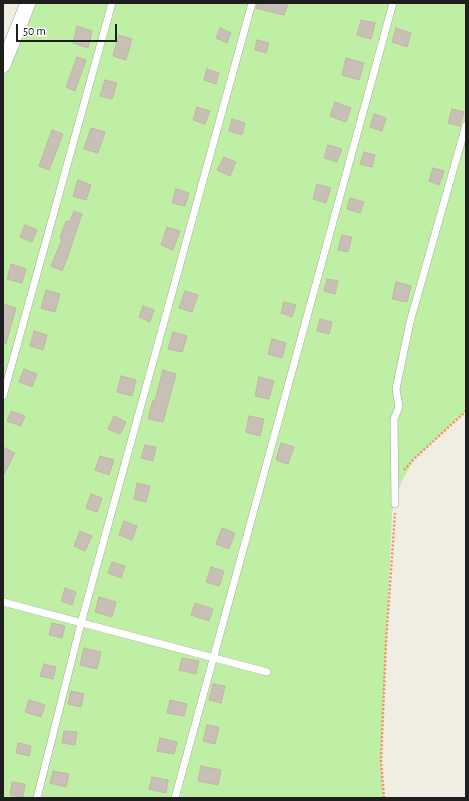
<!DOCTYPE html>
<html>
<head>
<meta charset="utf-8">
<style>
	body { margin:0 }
	#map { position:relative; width:469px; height:801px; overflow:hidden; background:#f0ede3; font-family:"Alegreya Sans",sans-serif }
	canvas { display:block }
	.frame { position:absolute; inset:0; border:4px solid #1e1e1e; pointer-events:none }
	.scale { position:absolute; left:16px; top:24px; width:101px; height:18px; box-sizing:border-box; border:2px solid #1e1e1e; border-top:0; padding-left:5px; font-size:12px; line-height:14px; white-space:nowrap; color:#1e1e1e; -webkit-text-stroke:3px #fff; paint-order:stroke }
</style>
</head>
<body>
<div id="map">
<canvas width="469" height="801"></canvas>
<div class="frame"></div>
<div class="scale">50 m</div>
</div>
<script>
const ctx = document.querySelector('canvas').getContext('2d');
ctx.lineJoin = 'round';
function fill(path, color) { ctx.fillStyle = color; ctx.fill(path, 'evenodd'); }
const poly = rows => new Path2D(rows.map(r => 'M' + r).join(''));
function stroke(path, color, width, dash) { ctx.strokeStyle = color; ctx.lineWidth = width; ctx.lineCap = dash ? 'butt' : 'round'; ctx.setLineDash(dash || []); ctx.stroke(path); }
fill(poly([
	[28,3,466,3,466,411,414,459,401,483,392,512,381,761,384,798,3,798,3,65]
]), '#beefa4');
const building = poly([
	[257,3,288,3,284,15,256,8,257,3],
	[361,20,375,23,371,39,357,35,361,20],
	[77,26,92,31,88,48,73,43,77,26],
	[220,28,231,33,227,43,216,38,220,28],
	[396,28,411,33,407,47,392,42,396,28],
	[119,35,132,39,126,60,113,56,119,35],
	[257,40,269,43,266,53,255,50,257,40],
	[77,57,86,60,75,91,66,87,77,57],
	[346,58,364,63,359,80,342,75,346,58],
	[207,69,219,73,216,84,204,80,207,69],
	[105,80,117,83,112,99,100,96,105,80],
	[335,102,351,108,346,122,330,116,335,102],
	[197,107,210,111,205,124,193,120,197,107],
	[452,109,464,112,460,126,448,123,452,109],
	[374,114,386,118,382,131,370,127,374,114],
	[232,119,245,123,242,135,229,131,232,119],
	[91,128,105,132,98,153,84,149,91,128],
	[52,130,63,134,49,170,39,166,52,130],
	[328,145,342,149,337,162,324,158,328,145],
	[364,152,375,155,372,167,360,164,364,152],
	[224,157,236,162,230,176,217,170,224,157],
	[433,168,444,171,439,185,429,181,433,168],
	[78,180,91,185,86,200,73,196,78,180],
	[317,184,331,188,326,203,313,199,317,184],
	[176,189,189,193,185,206,172,203,176,189],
	[350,198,364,202,360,213,347,209,350,198],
	[74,211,82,214,68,256,62,271,51,266,62,239,60,238,66,221,69,222,74,211],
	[25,225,37,230,32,242,20,237,25,225],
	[167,227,180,231,173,250,161,245,167,227],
	[342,235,352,237,348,252,338,250,342,235],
	[11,264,26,269,22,283,7,279,11,264],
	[327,279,338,281,335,294,324,291,327,279],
	[396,282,411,286,407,302,392,299,396,282],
	[46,290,60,294,55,312,41,308,46,290],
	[185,291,198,295,192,312,179,308,185,291],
	[284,302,296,305,292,317,281,313,284,302],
	[3,304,16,308,6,344,3,344,3,304],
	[143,306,154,310,150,322,139,317,143,306],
	[320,319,332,322,329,334,317,331,320,319],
	[34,331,47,335,43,350,30,346,34,331],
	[173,332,187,336,182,352,168,349,173,332],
	[272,339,286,343,282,358,268,354,272,339],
	[24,369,37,374,32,387,19,382,24,369],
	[163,370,176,374,163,422,148,419,153,400,155,401,163,370],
	[121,376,136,380,132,396,117,392,121,376],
	[259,377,274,381,269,399,255,396,259,377],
	[11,411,25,416,21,426,7,421,11,411],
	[114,416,126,422,120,434,108,429,114,416],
	[249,416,264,419,260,436,246,432,249,416],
	[281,443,294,447,288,464,276,460,281,443],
	[145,445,156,447,153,461,141,458,145,445],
	[3,447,15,453,3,476,3,447],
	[100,456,114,460,109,475,95,470,100,456],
	[137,483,150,486,146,502,134,499,137,483],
	[91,494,102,498,97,512,86,508,91,494],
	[124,521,137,526,132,540,119,535,124,521],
	[222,528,235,533,229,549,216,544,222,528],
	[80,531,92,536,85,551,74,546,80,531],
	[112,562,125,566,121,578,108,573,112,562],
	[211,567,224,571,219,586,206,582,211,567],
	[65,588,76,592,72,605,61,601,65,588],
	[99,597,116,602,112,617,95,612,99,597],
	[195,603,213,609,209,621,191,615,195,603],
	[52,623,65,626,62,638,49,635,52,623],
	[84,648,101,652,97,669,80,665,84,648],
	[182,658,199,661,196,674,179,670,182,658],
	[44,664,56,667,53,679,40,676,44,664],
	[213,684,225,686,221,703,209,700,213,684],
	[71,691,84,694,81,707,68,704,71,691],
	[29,700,45,705,41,717,25,712,29,700],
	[170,700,187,704,184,716,167,713,170,700],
	[207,725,219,727,215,744,203,741,207,725],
	[64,731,77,732,75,745,62,743,64,731],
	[160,738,177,742,174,754,157,751,160,738],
	[18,743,31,746,29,756,16,753,18,743],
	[201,766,221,770,218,785,198,781,201,766],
	[53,771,69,774,66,787,50,783,53,771],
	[152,777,168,780,166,793,149,789,152,777],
	[12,782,25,784,23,797,10,795,12,782]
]);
fill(building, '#c8c0b6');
stroke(building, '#c3b6a4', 1);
const service = poly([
	[3,396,112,3],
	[395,504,394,419,399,407,396,389,410,322,466,125],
	[3,602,267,672],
	[37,798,81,623,252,3],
	[175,798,393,3]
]);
const minor = poly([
	[3,65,28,3]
]);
stroke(service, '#a5a5a5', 8);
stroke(minor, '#a5a5a5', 16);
stroke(poly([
	[404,470,414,459,466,411],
	[384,798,381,761,386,642,395,513]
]), '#ff8b64', 2.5, [2, 2]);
stroke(service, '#fff', 7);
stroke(minor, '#fff', 15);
</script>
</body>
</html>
